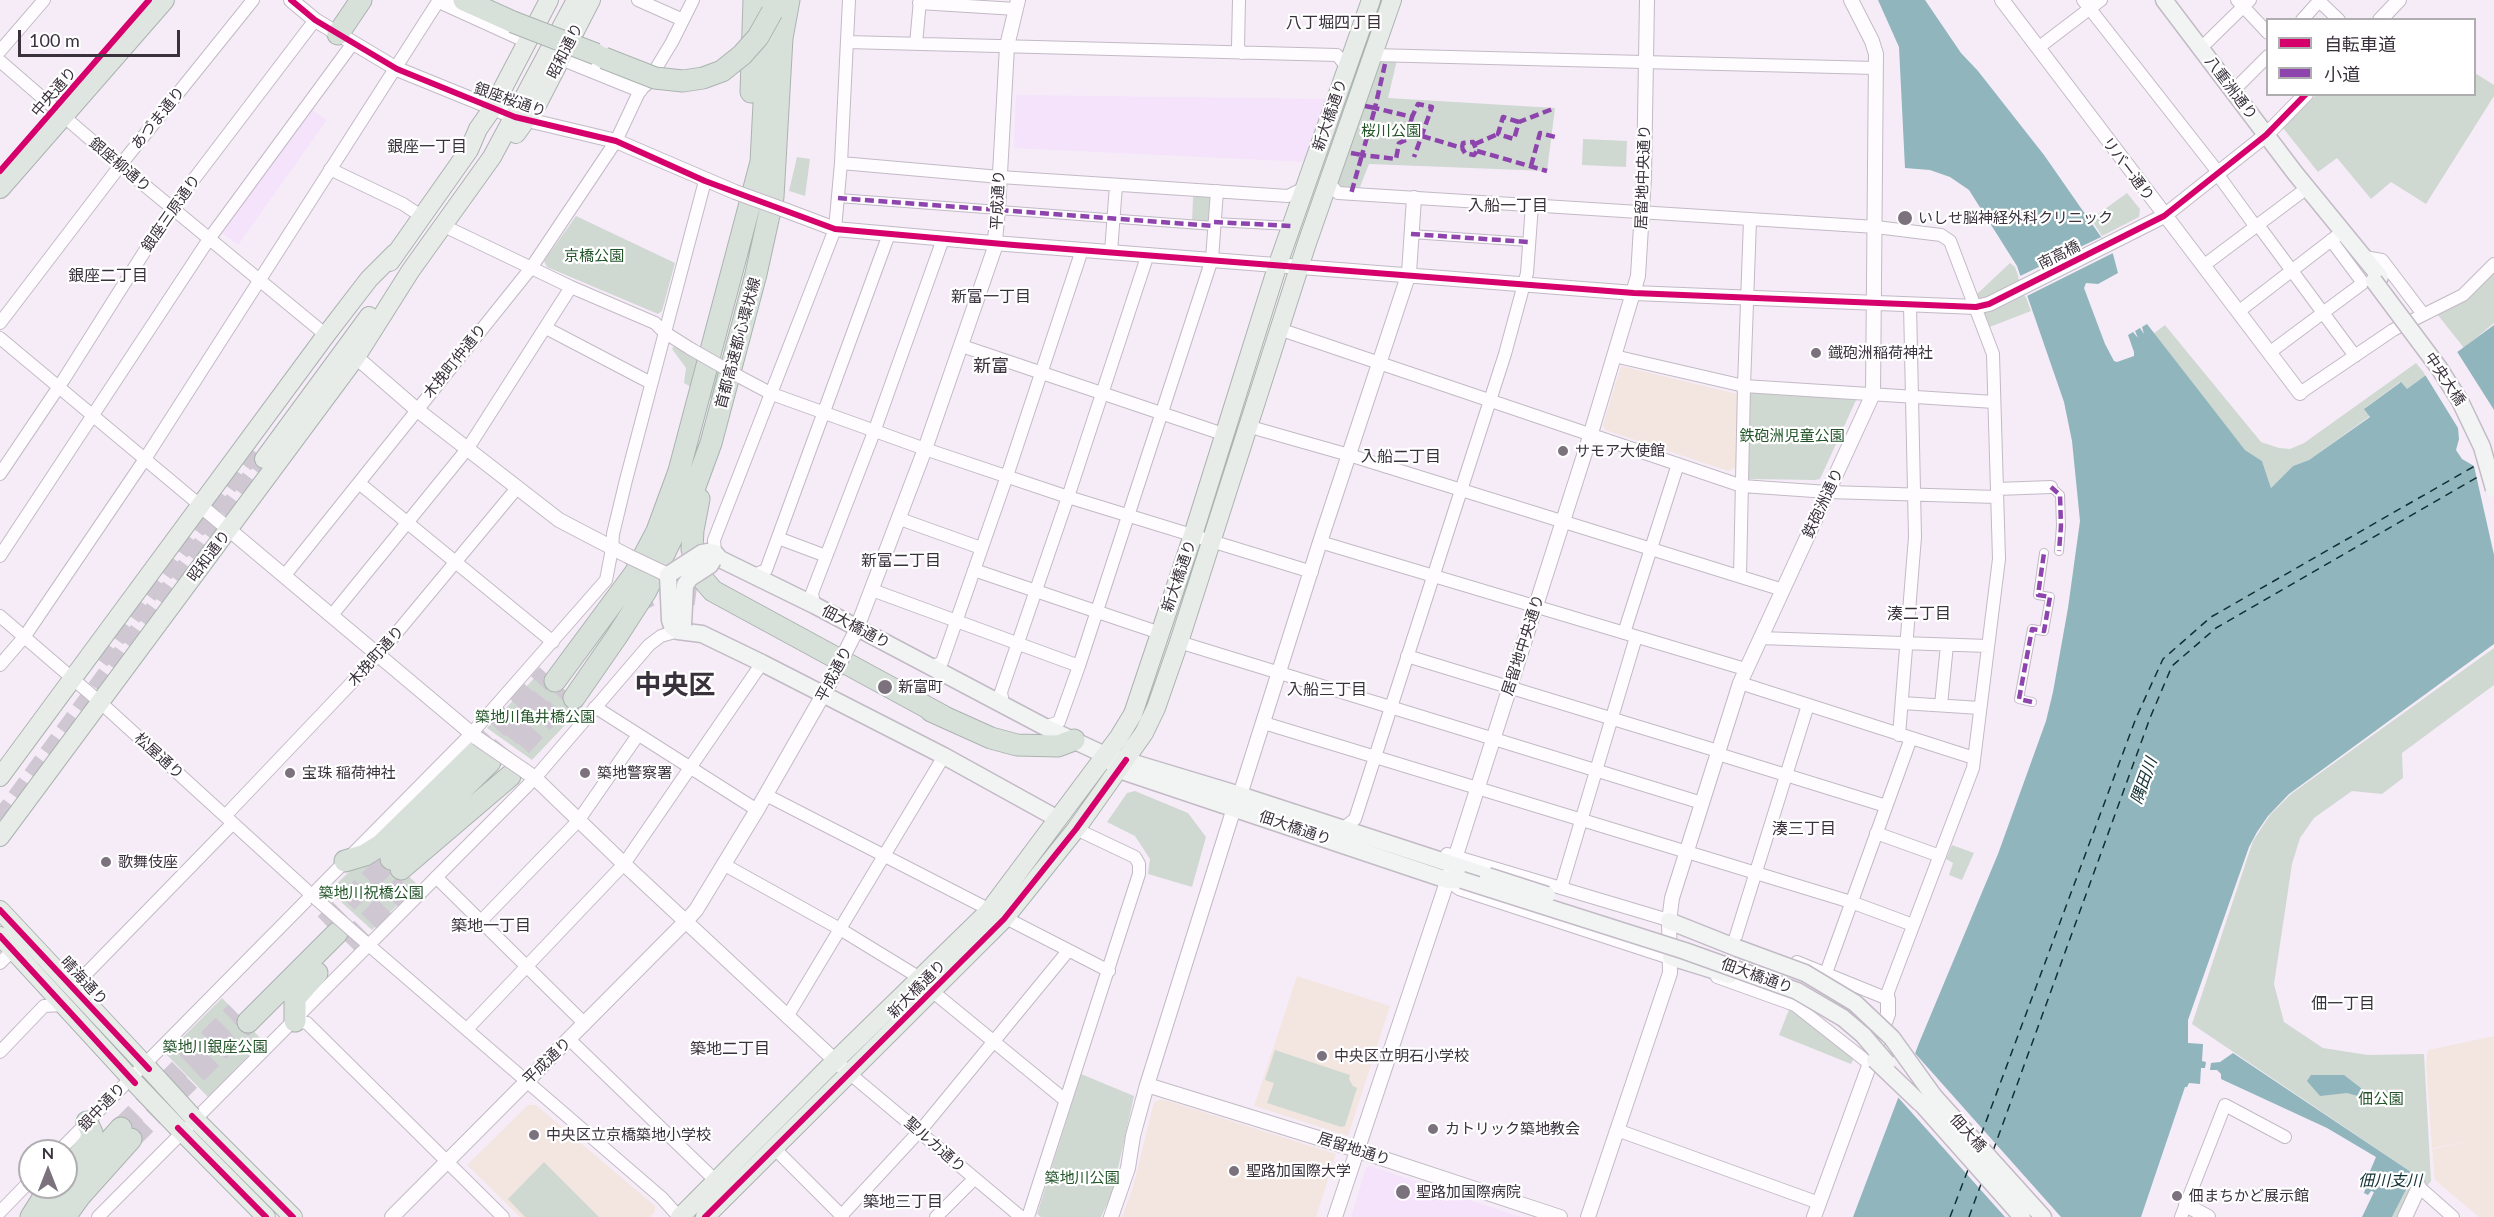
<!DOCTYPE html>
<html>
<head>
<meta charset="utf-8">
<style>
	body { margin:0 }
	#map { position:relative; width:2494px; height:1217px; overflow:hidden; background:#f5ecf8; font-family:Lato,"Noto Sans JP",sans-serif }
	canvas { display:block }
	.legend { position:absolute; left:2266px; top:18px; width:210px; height:78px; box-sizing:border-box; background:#fff; border:2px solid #b0adb1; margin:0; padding:8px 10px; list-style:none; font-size:18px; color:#39313c }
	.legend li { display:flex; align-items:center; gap:12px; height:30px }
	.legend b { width:30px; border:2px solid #b0adb1 }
	.north { position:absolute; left:18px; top:1139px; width:60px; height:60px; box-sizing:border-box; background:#fff; border:2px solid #b0adb1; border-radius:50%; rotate:0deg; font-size:16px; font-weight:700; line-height:24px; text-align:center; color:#39313c }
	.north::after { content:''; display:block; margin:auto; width:21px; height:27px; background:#7b727e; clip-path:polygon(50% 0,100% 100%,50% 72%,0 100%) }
	.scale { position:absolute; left:18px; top:30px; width:162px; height:27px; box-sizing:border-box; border:3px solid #39313c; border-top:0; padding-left:8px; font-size:18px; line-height:21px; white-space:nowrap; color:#39313c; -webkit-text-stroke:4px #fff; paint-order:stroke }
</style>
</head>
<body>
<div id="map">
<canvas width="2494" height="1217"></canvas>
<ul class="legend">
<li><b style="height:8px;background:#d6006c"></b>自転車道</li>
<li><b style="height:8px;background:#8e44ad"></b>小道</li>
</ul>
<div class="north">N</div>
<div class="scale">100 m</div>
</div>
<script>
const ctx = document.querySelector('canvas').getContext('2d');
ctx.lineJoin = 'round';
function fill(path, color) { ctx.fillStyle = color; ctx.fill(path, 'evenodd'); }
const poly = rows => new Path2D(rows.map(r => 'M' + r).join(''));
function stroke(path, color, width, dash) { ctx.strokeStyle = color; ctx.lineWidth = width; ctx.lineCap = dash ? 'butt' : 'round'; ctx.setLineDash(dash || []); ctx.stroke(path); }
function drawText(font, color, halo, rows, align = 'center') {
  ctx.font = font + ' Lato,"Noto Sans JP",sans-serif'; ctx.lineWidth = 4.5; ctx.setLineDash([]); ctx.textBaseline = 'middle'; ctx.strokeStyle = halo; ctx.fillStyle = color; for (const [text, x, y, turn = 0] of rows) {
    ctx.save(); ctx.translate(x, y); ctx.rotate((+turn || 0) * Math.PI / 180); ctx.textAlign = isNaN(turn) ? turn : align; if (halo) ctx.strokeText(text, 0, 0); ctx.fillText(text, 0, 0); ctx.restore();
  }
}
fill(poly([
	[1016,95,1328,99,1308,162,1014,148],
	[312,110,327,120,238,245,222,233],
	[1370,1166,1520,1217,1351,1217,1366,1168]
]), '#f4e3fa');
fill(poly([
	[1621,366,1738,394,1736,467,1728,471,1605,430,1603,425],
	[1297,976,1390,1006,1348,1136,1254,1106],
	[2494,1036,2494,1217,2479,1217,2435,1180,2432,1149,2470,1141,2432,1148,2426,1063,2428,1050],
	[1162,1099,1336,1154,1316,1217,1122,1217,1133,1187,1154,1102],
	[528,1105,536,1105,655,1206,655,1212,650,1217,520,1217,467,1165]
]), '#f3e6e1');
fill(poly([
	[1376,60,1397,60,1388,98,1555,108,1547,171,1369,164,1360,187,1338,187,1336,183],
	[2475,73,2494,85,2494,96,2426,204,2391,182,2371,199,2337,158,2318,172,2283,128,2316,95,2474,94],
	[1583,139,1627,141,1626,167,1582,165],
	[797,157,810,159,805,196,789,191],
	[2127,193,2140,209,2139,217,2102,236,2091,219],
	[1193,197,1210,197,1209,223,1192,223],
	[576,216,675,263,662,311,658,314,547,267,544,261],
	[2010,263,2015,267,2031,311,1987,328,1977,294],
	[2494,264,2494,323,2464,348,2433,309,2463,295],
	[2165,325,2261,442,2279,448,2290,449,2304,443,2416,363,2426,375,2406,390,2400,382,2365,408,2370,416,2309,460,2293,466,2271,488,2262,461,2245,450,2153,334],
	[674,346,738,383,730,409,684,383,686,368,672,349],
	[1749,391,1857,398,1820,479,1815,480,1748,479],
	[2494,648,2494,685,2402,753,2403,778,2382,794,2352,791,2314,818,2300,838,2292,864,2274,984,2284,1022,2323,1048,2368,1055,2424,1054,2431,1181,2403,1217,2392,1217,2414,1174,2192,1024,2253,841,2270,815,2291,794],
	[542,670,583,706,532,760,487,728],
	[1135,791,1188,813,1206,837,1192,887,1148,874,1150,859,1135,836,1107,822,1127,793],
	[1952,845,1974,853,1962,880,1949,875,1953,863,1946,859],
	[384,853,418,885,372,930,329,891,350,871],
	[222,998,263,1041,208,1097,166,1054],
	[1790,1007,1855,1056,1851,1064,1779,1035],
	[1275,1050,1350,1075,1349,1079,1353,1086,1357,1088,1345,1126,1341,1127,1267,1103,1274,1083,1265,1080],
	[1081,1074,1134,1096,1113,1191,1101,1217,1041,1217,1037,1214],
	[544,1162,599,1217,525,1217,508,1199]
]), '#d0d8d2');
fill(poly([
	[1878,0,1925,0,1961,53,1978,71,2044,155,2113,254,2118,273,2098,284,2086,283,2084,288,2105,344,2114,361,2117,362,2134,356,2134,352,2128,335,2133,332,2138,338,2135,331,2140,328,2144,334,2142,327,2147,324,2245,450,2262,461,2271,488,2293,466,2309,460,2370,417,2364,409,2401,382,2407,389,2494,325,2494,644,2289,794,2268,816,2257,832,2249,847,2188,1020,2188,1043,2203,1044,2202,1061,2206,1062,2205,1068,2201,1068,2200,1084,2189,1083,2187,1087,2185,1087,2141,1217,1853,1217,1919,1043,1998,854,2046,721,2053,692,2068,608,2080,521,2072,441,2064,402,2017,266,1969,190,1950,177,1930,170,1905,168,1899,47],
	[2233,1053,2414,1174,2392,1217,2362,1217,2374,1192,2371,1191,2368,1195,2364,1193,2367,1184,2365,1183,2376,1157,2327,1128,2221,1079,2221,1074,2217,1070,2210,1070,2211,1063,2220,1062],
	[2311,1075,2344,1075,2366,1092,2365,1098,2347,1093,2320,1096,2307,1081]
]), '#90b5bc');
fill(poly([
	[2101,237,2113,253,2025,297,2018,277],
	[2456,350,2494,410,2494,555,2474,466,2462,459,2456,450,2459,439,2458,428,2424,373],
	[1913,1051,2061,1217,2005,1217,1896,1095]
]), '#f5ecf8');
stroke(poly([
	[1981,1135,2136,718,2163,659,2211,617,2480,463],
	[1993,1151,2150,718,2172,666,2216,628,2483,474],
	[1950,1217,1969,1167],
	[1969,1217,1981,1184]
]), '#123033', 1.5, [8, 6]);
stroke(poly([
	[100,661,254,451],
	[0,819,264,459]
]), '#cfc7d2', 18, [18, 9]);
stroke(poly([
	[631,605,654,594,675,592,696,595],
	[521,746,569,694],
	[476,752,547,674],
	[490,762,543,697],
	[325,924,391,859],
	[347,943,411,878],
	[121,1128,236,1012],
	[131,1139,248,1022]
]), '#cfc7d2', 21, [21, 10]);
const pedestrian = poly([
	[838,198,1214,226],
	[1214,222,1291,226],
	[1411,234,1529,242],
	[2051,487,2060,495,2061,526,2059,551],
	[2032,702,2019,699,2032,629,2044,631,2050,597,2038,595,2044,553]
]);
const minor = poly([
	[638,0,683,20],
	[1239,0,1238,47,1242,53],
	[2083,0,2214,167,2221,179,2253,223,2261,229,2355,356],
	[2237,0,2268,33],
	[2318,0,2339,20],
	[919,3,1016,9],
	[2302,20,2320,0],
	[847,42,1337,55,1347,67],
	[916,44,920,0],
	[2038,48,2101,0],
	[2201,48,2250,0],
	[0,51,44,0],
	[1373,55,1875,68],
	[0,61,120,165,326,335],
	[2233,91,2268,56],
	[841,163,1000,177,1288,196,1304,188],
	[330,169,403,204,421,216],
	[1328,182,1338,193,1876,227,1941,235,1950,241,1993,354,1999,559,1973,768,1888,992,1888,999,1797,962],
	[442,225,571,287,655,323,664,332,691,349],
	[1111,252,1116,185],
	[2364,257,2382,260,2423,314],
	[2203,266,2307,188],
	[2238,312,2338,235],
	[0,323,126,158,253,0],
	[546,328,651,383],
	[1279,329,1742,486,1828,492,1997,497],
	[0,338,201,506],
	[962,346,1223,434],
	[2269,353,2363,283,2331,240],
	[1614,356,1744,386,1994,402],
	[740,377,772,394,925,449,1068,497,1312,572],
	[2300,393,2393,330,2463,295,2494,264],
	[1247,426,1349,455,1783,590],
	[0,474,64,379,172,208,315,20],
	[359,483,553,642],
	[1997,489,2051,487],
	[900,519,981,548],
	[778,538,826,556],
	[1320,542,1745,669],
	[715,553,714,540,835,229,841,163,849,0],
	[0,556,209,239,353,43],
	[974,570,1160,633],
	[285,575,531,268,616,141,640,90,646,85,672,42,693,0],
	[754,575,766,570,889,234],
	[1740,576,1744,386,1750,220],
	[872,590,1079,666],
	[814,605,812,593,874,432,943,239],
	[332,615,468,448,571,287],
	[0,616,101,703,315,898],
	[1624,633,1678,464],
	[1760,638,1988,646],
	[1179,642,1702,803],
	[1407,656,1718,751],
	[0,665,25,636,145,459,439,0],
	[932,667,942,662,1007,476,1082,250],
	[1740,683,1974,758],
	[1902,703,1980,708],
	[1003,704,1001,692,1068,497,1148,254],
	[1941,705,1947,645],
	[595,707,757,810],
	[1264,723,1851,902,1913,925],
	[1045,727,1059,722,1079,666,1212,259,1217,191],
	[1899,735,1915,537,1910,305],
	[1718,754,1886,806],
	[766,795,1109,971],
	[225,816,379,654,517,488],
	[1344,828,1355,819,1505,354,1527,273,1532,205],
	[1876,833,1940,856],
	[1447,854,1675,922],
	[723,864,840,929,920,978],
	[436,877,585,1024],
	[1447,880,1459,889,1676,960],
	[1561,888,1636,637],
	[481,921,578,821,638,735],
	[1735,939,1808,705],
	[364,941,662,1198,679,1217],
	[0,963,13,950],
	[1826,973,1911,738],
	[1717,977,1795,1005,1870,1064],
	[932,991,1065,1100],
	[79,993,82,978,233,823],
	[787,1017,944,756],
	[295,1021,307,1023,503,1217],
	[468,1028,624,864,762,663],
	[569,1039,716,1181],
	[0,1052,44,1006,64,1005],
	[849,1073,1021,1217],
	[1617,1130,1819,1203],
	[774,1148,843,1217],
	[59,1151,471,734,606,580,612,549,613,534,626,480,705,181],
	[2419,1187,2453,1217],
	[0,1212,30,1181],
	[98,1217,535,778,649,645,661,636,678,631],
	[840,1217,925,1125,1068,951],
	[936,1217,974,1179],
	[1028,1217,1139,874,1139,864,1135,857,1076,829],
	[2181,1217,2225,1105,2285,1137]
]);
const tertiary = poly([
	[291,0,315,20,397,69,515,117,616,141,735,192],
	[2002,0,2300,393],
	[439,1,527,41],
	[2380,20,2399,0],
	[561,58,640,90],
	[782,209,835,229,981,242,1634,293,1976,307,1989,304,2164,216,2266,135,2306,94],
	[356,357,416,409,559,520,628,556],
	[201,506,477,738],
	[855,633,925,449,994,250,998,210,1007,46,1018,0],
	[525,771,535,778,624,864,841,1066],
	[1240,795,1320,542,1409,273,1414,198],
	[1147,1085,1357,1150,1560,1217],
	[2186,1205,2208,1217],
	[392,1217,686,921,696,910,757,810,827,688],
	[1111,1217,1128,1168,1133,1136,1147,1085,1234,808],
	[1335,1217,1459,846,1588,443,1638,276,1644,177,1647,0],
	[1588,1217,1670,973,1669,921,1672,898,1740,683,1873,394,1876,54,1872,41,1851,0],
	[1814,1217,1888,1014,1888,999],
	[2405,1217,2419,1187]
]);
const secondary = poly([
	[2164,0,2295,173,2380,277],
	[708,552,715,553,720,559,814,605,1045,727,1105,755,1119,770,1447,880,1462,880],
	[672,626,678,631,702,634,762,663,944,756,1058,819],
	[1114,757,1240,795,1488,876],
	[1669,921,1737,948],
	[1671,957,1729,975],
	[1923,1084,2043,1217],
	[1911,1092,2022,1217]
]);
const primary = poly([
	[516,134,537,105,591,0],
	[390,262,469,150,478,129,492,109,549,0],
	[264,459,369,316],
	[0,777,326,335,369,279,395,253],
	[0,837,356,357,411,270,492,157,576,0],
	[0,910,149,1069],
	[0,936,135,1083],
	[192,1116,293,1217],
	[178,1128,266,1217],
	[680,1217,835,1061,989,911,1119,737,1133,714,1193,535,1278,264,1371,0],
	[705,1217,1004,919,1076,829,1144,733,1156,708,1179,642,1306,246,1392,0]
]);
const trunk = poly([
	[0,188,164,0]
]);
const motorway = poly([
	[464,0,513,22],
	[338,34,361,0],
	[751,92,754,0],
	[699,499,693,530,692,549,700,576,713,591,943,716],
	[555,681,635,573,657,531,679,471,761,162,768,25,772,0],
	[574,698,617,636,646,591,689,503,711,443,756,274,773,197,782,38,789,0],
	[931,711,991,738,1017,745,1058,746,1074,740],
	[391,859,490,762],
	[345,861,365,855,381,845,476,752],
	[401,869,510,776],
	[295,1021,295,998,317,973],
	[248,1022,337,933],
	[73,1162,90,1142,92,1133,87,1122],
	[31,1217,50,1187],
	[48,1217,66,1190,121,1128],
	[65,1217,80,1196,131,1139]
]);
stroke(pedestrian, '#c2bac5', 10);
stroke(minor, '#c2bac5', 14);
stroke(tertiary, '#c2bac5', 16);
stroke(secondary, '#c2bac5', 19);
stroke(primary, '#abb3af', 20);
stroke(trunk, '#abb3af', 22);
stroke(motorway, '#abb3af', 23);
stroke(pedestrian, '#fefcfe', 8);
stroke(minor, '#fefcfe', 12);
stroke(tertiary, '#fefcfe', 14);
stroke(secondary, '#f2f4f3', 16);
stroke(primary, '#e7ece9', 18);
stroke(trunk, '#dfe6e2', 20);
stroke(motorway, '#d7e1da', 21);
const minorBridge = poly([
	[691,349,740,377],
	[315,898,364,941]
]);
const tertiaryBridge = poly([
	[735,192,782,209],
	[628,556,668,575],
	[827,688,855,633],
	[477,738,525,771]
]);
const secondaryBridge = poly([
	[2374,281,2439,368,2460,401,2482,447,2494,489],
	[668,575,670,620,672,626],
	[668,575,702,553,708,552],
	[683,625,685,585,690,578,710,565,713,560],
	[1488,876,1547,895],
	[1462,880,1685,951,1797,991,1843,1018,1863,1035,1887,1063],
	[1737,948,1805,973,1855,1003,1892,1038,1933,1095],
	[1875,1060,1920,1103]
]);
const primaryBridge = poly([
	[149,1069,192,1116],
	[135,1083,178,1128]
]);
const motorwayBridge = poly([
	[513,22,596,54],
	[604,58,655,78,683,81,703,78,722,71,742,55,758,37,772,12]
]);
stroke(minorBridge, '#c2bac5', 14, []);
stroke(tertiaryBridge, '#c2bac5', 16, []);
stroke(secondaryBridge, '#c2bac5', 19, []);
stroke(primaryBridge, '#abb3af', 20, []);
stroke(motorwayBridge, '#abb3af', 23, []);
stroke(minorBridge, '#fefcfe', 12);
stroke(tertiaryBridge, '#fefcfe', 14);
stroke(secondaryBridge, '#f2f4f3', 16);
stroke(primaryBridge, '#e7ece9', 18);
stroke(motorwayBridge, '#d7e1da', 21);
stroke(poly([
	[1385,64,1375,108,1412,117,1418,104,1432,107,1414,157],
	[1365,106,1375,108,1362,155,1396,159,1399,143,1406,140,1412,117],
	[1519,122,1503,117,1498,134,1514,139,1519,122,1555,108],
	[1422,136,1462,148,1463,143,1473,142,1477,151,1474,155,1469,154,1465,153,1462,148],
	[1475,144,1498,134],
	[1477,151,1547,171],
	[1351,153,1362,155,1351,194],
	[1531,166,1540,133,1555,137],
	[838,198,1214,226],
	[1214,222,1291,226],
	[1411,234,1529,242],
	[2051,487,2060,495,2061,526,2059,551],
	[2032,702,2019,699,2032,629,2044,631,2050,597,2038,595,2044,553]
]), '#8e44ad', 4.5, [9, 4.5]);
stroke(poly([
	[291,0,315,20,397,69,515,117,616,141,705,181,835,229,1014,245,1634,293,1976,307,1989,304,2164,216,2266,135,2306,94],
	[0,171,149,0],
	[0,910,149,1069],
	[0,936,135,1083],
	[192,1116,293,1217],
	[178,1128,266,1217],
	[705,1217,1004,919,1076,829,1126,760]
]), '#d6006c', 6);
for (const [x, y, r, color] of [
	[1905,218,8,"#7b727e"],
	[1816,353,6,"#7b727e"],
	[1563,451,6,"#7b727e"],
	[885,687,8,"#7b727e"],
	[290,773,6,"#7b727e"],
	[585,773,6,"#7b727e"],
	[106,862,6,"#7b727e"],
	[1322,1056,6,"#7b727e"],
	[1433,1129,6,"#7b727e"],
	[534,1135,6,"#7b727e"],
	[1234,1171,6,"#7b727e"],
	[1403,1192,8,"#7b727e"],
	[2177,1196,6,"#7b727e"]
]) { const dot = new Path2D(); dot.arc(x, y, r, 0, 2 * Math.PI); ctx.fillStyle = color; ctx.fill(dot); stroke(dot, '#fff', 2); }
drawText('15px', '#39313c', '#fff', [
	["昭和通り",565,51,-63],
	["八重洲通り",2231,88,53],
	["中央通り",54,92,-49],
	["銀座桜通り",510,100,19],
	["新大橋通り",1330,115,-71],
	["あづま通り",158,118,-51],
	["銀座柳通り",120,165,40],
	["リバー通り",2128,169,53],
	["居留地中央通り",1643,177,-88],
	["平成通り",998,200,-87],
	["銀座三原通り",171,213,-55],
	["南高橋",2059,255,-26],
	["首都高速都心環状線",738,343,-75],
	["木挽町仲通り",455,361,-51],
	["中央大橋",2445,379,56],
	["鉄砲洲通り",1823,503,-65],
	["昭和通り",209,556,-53],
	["新大橋通り",1179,576,-71],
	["佃大橋通り",856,627,28],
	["居留地中央通り",1523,645,-72],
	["木挽町通り",376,656,-48],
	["平成通り",834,674,-62],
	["松屋通り",159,756,42],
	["佃大橋通り",1295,828,19],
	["佃大橋通り",1757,976,20],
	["晴海通り",84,981,47],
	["新大橋通り",917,989,-45],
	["平成通り",547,1061,-44],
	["銀中通り",102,1107,-46],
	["佃大橋",1968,1133,48],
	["聖ルカ通り",935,1145,41],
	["居留地通り",1354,1149,18]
]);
drawText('15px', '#225428', '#fff', [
	["桜川公園",1391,131],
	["京橋公園",594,256],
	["鉄砲洲児童公園",1792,436],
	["築地川亀井橋公園",535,717],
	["築地川祝橋公園",371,893],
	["築地川銀座公園",215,1047],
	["佃公園",2381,1099],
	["築地川公園",1082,1178]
]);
drawText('15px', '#39313c', '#fff', [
	["いしせ脳神経外科クリニック",1918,218],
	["鐡砲洲稲荷神社",1828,353],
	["サモア大使館",1575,451],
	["新富町",898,687],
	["宝珠 稲荷神社",302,773],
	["築地警察署",597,773],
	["歌舞伎座",118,862],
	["中央区立明石小学校",1334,1056],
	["カトリック築地教会",1445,1129],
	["中央区立京橋築地小学校",546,1135],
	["聖路加国際大学",1246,1171],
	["聖路加国際病院",1416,1192],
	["佃まちかど展示館",2189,1196]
], 'left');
drawText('16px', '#39313c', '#fff', [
	["八丁堀四丁目",1334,23],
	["銀座一丁目",427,147],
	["入船一丁目",1508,206],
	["銀座二丁目",108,276],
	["新富一丁目",991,297],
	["入船二丁目",1401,457],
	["新富二丁目",901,561],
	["湊二丁目",1919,614],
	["入船三丁目",1327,690],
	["湊三丁目",1804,829],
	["築地一丁目",491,926],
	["佃一丁目",2343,1004],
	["築地二丁目",730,1049],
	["築地三丁目",903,1202]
]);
drawText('italic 16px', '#123033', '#fff', [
	["隅田川",2144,781,-70],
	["佃川支川",2390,1181]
]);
drawText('18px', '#39313c', '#fff', [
	["新富",991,366]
]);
drawText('bold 27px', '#39313c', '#fff', [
	["中央区",675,685]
]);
</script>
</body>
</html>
